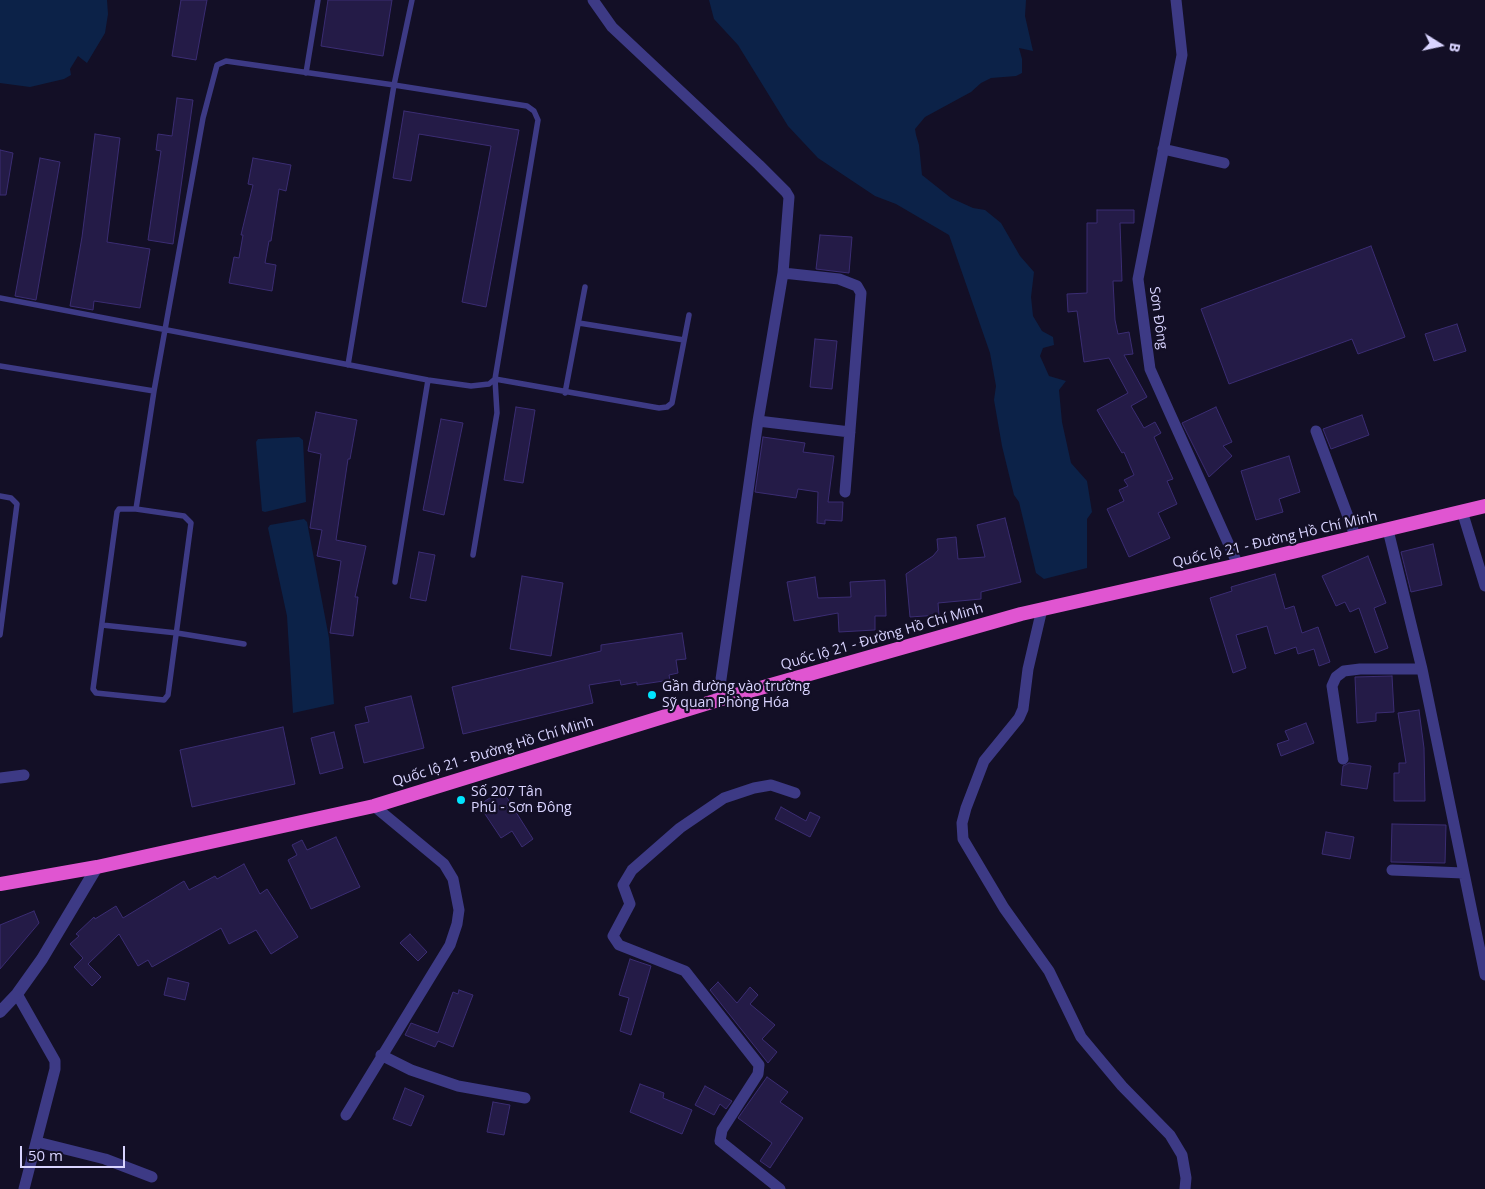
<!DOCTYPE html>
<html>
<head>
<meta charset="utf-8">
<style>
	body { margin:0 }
	#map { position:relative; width:1485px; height:1189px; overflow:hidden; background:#130f26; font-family:"Open Sans",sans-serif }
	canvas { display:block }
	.north { position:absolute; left:1415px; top:20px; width:50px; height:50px; -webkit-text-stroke:4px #130f26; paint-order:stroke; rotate:100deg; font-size:14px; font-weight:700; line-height:20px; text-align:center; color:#d9d4ff }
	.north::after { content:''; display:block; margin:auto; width:18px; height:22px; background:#d9d4ff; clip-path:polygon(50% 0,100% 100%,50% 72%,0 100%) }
	.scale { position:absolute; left:20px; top:1146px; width:105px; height:22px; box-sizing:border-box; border:2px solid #d9d4ff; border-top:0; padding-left:6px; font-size:15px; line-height:18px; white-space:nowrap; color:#d9d4ff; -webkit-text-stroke:4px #130f26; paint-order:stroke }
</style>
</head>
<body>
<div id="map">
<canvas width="1485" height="1189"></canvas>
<div class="north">B</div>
<div class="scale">50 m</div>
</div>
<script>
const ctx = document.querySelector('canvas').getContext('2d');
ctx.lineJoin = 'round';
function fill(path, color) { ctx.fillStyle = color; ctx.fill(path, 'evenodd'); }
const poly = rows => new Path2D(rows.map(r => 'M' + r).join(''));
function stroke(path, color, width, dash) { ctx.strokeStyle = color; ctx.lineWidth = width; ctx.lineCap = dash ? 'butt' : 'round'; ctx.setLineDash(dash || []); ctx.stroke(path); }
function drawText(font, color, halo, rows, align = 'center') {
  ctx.font = font + ' "Open Sans",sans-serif'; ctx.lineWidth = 4.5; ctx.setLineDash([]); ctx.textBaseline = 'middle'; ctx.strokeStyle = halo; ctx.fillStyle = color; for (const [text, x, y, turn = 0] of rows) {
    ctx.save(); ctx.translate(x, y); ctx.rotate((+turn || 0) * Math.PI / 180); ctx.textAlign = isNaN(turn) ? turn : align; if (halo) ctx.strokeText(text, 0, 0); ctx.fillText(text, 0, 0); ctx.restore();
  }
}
fill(poly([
	[0,0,107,0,108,14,105,33,87,63,78,56,70,69,71,75,64,79,30,87,0,83],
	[709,0,1026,0,1025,16,1033,51,1019,48,1022,59,1022,73,1016,76,991,78,981,83,971,92,925,117,915,129,916,135,919,145,922,175,951,198,973,208,985,210,1001,223,1020,256,1034,272,1031,297,1033,316,1042,331,1053,337,1054,345,1043,348,1040,356,1049,376,1066,381,1059,390,1062,422,1071,463,1087,481,1092,512,1087,519,1087,568,1044,579,1036,573,1019,502,1014,495,1002,446,994,400,996,386,990,353,949,235,896,204,875,196,818,158,788,126,738,45,714,19],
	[299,437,303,440,306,502,265,512,262,511,256,442,258,439],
	[304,519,307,522,329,638,334,704,293,713,287,616,268,528,270,525]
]), '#0c2248');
const building = poly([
	[181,0,207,0,196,60,172,56,181,0],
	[328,0,392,0,383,56,321,46,328,0],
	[177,98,193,100,173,244,148,240,161,151,156,150,158,134,172,136,177,98],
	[404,111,519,130,486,307,462,302,491,146,419,134,411,181,393,178,404,111],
	[95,134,120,138,107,242,150,249,140,308,94,301,93,310,70,306,82,237,95,134],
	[0,150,13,153,6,195,0,195,0,150],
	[40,158,60,162,36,300,15,296,40,158],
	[253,158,291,165,286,191,279,189,271,241,269,241,265,263,276,265,272,291,229,283,234,257,239,258,243,235,241,235,253,185,248,184,253,158],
	[1097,210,1134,210,1134,223,1120,223,1122,281,1113,281,1115,320,1118,334,1129,332,1133,354,1124,355,1147,397,1131,406,1144,428,1155,422,1161,433,1154,437,1173,479,1167,481,1177,504,1158,513,1170,538,1129,557,1107,509,1124,501,1119,490,1128,486,1124,480,1134,475,1124,452,1122,453,1097,410,1128,393,1109,358,1084,362,1077,311,1068,312,1067,294,1087,293,1087,223,1097,223,1097,210],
	[820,235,852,237,849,273,816,269,820,235],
	[1371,246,1405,337,1358,354,1352,339,1229,384,1201,309,1371,246],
	[1457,324,1466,351,1434,361,1425,334,1457,324],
	[815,339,837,341,832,389,810,387,815,339],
	[516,407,535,410,523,483,504,480,516,407],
	[1216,407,1232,442,1223,446,1232,456,1209,477,1182,423,1216,407],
	[316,412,357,420,350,459,348,459,336,540,366,546,355,597,358,597,353,636,330,633,341,561,317,556,322,530,310,528,321,454,308,451,316,412],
	[1362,415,1369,435,1331,449,1323,429,1362,415],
	[441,419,463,423,444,515,423,510,441,419],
	[763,437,805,443,803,452,834,456,828,502,843,502,842,521,825,520,825,524,817,523,818,492,798,489,796,498,755,492,763,437],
	[1289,456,1300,492,1279,499,1283,512,1256,520,1241,471,1289,456],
	[1005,518,1021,582,981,592,981,599,938,603,939,615,910,617,906,574,933,556,938,550,937,539,956,537,958,559,985,557,977,525,1005,518],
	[1433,544,1442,585,1411,592,1401,552,1433,544],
	[419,552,435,555,426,601,410,598,419,552],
	[1368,556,1386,603,1374,608,1388,648,1375,653,1359,608,1350,612,1345,602,1336,606,1322,576,1368,556],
	[1275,574,1285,609,1294,606,1302,633,1318,627,1330,662,1319,666,1314,649,1298,654,1296,647,1275,654,1267,626,1236,635,1246,668,1233,673,1210,598,1232,591,1231,587,1275,574],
	[522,576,563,583,551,656,510,649,522,576],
	[815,577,818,598,851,597,850,582,885,580,886,616,875,616,875,630,839,632,838,613,794,621,787,582,815,577],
	[682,633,686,659,676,660,678,673,669,675,670,680,637,685,637,682,621,685,620,680,589,685,593,703,463,734,452,687,601,651,601,645,682,633],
	[1392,676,1394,712,1376,713,1376,721,1357,723,1355,677,1392,676],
	[411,696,424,748,364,763,355,725,369,722,365,707,411,696],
	[1419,710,1424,748,1425,801,1394,801,1394,773,1399,773,1399,763,1406,763,1398,713,1419,710],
	[1306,723,1314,743,1281,756,1277,744,1289,740,1285,731,1306,723],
	[283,727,295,784,192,807,180,750,283,727],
	[334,732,343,768,320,774,311,738,334,732],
	[1349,763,1371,766,1367,789,1341,785,1343,766,1349,763],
	[502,790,533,839,522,847,512,831,501,838,479,805,502,790],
	[781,807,806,821,810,812,820,817,810,837,775,819,781,807],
	[1392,824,1446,825,1445,863,1391,862,1392,824],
	[1326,832,1354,837,1350,859,1322,854,1326,832],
	[336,837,360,887,311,909,288,860,297,855,292,845,302,840,307,850,336,837],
	[244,864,260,894,267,889,298,937,271,954,256,930,229,944,221,928,152,967,148,960,138,966,119,934,88,964,101,977,92,986,74,967,83,958,70,944,79,936,76,934,94,917,95,919,116,906,123,918,184,881,189,890,215,876,217,879,244,864],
	[34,911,39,923,0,969,0,925,34,911],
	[410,934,427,952,418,961,400,943,410,934],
	[630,959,651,966,631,1035,620,1031,629,998,619,995,630,959],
	[168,978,189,983,185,1000,164,995,168,978],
	[718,982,737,1003,750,987,758,995,750,1004,775,1025,762,1039,777,1052,768,1063,710,990,718,982],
	[459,990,473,995,453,1047,438,1041,435,1047,405,1035,411,1023,438,1033,453,992,458,994,459,990],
	[767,1077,788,1092,780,1102,803,1118,770,1168,760,1161,772,1143,738,1118,767,1077],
	[640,1084,664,1093,663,1098,692,1110,682,1134,630,1112,640,1084],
	[705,1086,732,1101,726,1109,720,1104,714,1115,695,1105,705,1086],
	[405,1088,424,1096,411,1126,393,1119,405,1088],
	[493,1102,510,1105,504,1135,487,1132,493,1102]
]);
fill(building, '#241b47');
stroke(building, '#3b2d73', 1);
stroke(poly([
	[306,73,318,0],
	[0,298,428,380,471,386,489,384,495,379],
	[579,323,684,340],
	[348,365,394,85,527,106,534,111,538,120,495,379,659,408,667,407,672,403,689,315],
	[0,366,154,391],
	[565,393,585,287],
	[0,496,11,498,17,504,0,635],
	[136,509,184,516,191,523,168,695,164,700,96,693,93,689,117,512,119,509,136,509,154,391,203,118,217,65,226,61,394,85,412,0],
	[473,555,497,413,495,379],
	[395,582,428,380],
	[102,625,177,633,244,644]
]), '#3d3a85', 5.5);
stroke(poly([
	[593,0,612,27,759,165,786,192,789,197,783,273,758,421,718,700],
	[1176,0,1182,55,1138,279,1150,369,1238,565],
	[1163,149,1224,163],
	[783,273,839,279,857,286,861,293,845,492],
	[758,421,850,432],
	[1316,431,1356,538],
	[1462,511,1485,586],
	[1388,530,1422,669,1485,975],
	[1042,609,1028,669,1023,709,1019,718,984,761,966,808,962,823,963,839,1004,908,1049,971,1081,1037,1122,1086,1170,1135,1182,1155,1186,1178,1185,1189],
	[1343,759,1332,686,1336,677,1344,671,1360,669,1422,669],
	[0,778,24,775],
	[1392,870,1463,873],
	[17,994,55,1061,55,1069,24,1189],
	[381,1055,411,1070,458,1086,525,1098],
	[346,1115,450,945,457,924,459,910,453,879,444,864,374,806],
	[37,1142,105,1159,152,1177],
	[780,1189,720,1141,722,1130,758,1074,759,1065,685,971,619,945,613,936,630,904,623,885,632,870,680,828,724,798,754,788,771,785,795,793]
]), '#3d3a85', 11);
stroke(poly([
	[0,1012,17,994,42,959,97,867]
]), '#3d3a85', 12);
stroke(poly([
	[0,884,97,867,374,806,718,700,1021,614,1238,565,1485,506]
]), '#e055d1', 14);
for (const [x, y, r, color] of [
	[652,695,5,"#00e5ff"],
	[461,800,5,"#00e5ff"]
]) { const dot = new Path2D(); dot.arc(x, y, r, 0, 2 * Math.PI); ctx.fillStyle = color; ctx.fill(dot); stroke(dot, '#130f26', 2); }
drawText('14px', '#d9d4ff', '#130f26', [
	["Sơn Đông",1158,318,82],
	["Quốc lộ 21 - Đường Hồ Chí Minh",1275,540,-13],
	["Quốc lộ 21 - Đường Hồ Chí Minh",882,637,-16],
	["Quốc lộ 21 - Đường Hồ Chí Minh",493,752,-17]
]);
drawText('14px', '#d9d4ff', '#130f26', [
	["Gần đường vào trường",662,687],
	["Sỹ quan Phòng Hóa",662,703],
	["Số 207 Tân",471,792],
	["Phú - Sơn Đông",471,808]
], 'left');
</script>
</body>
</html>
